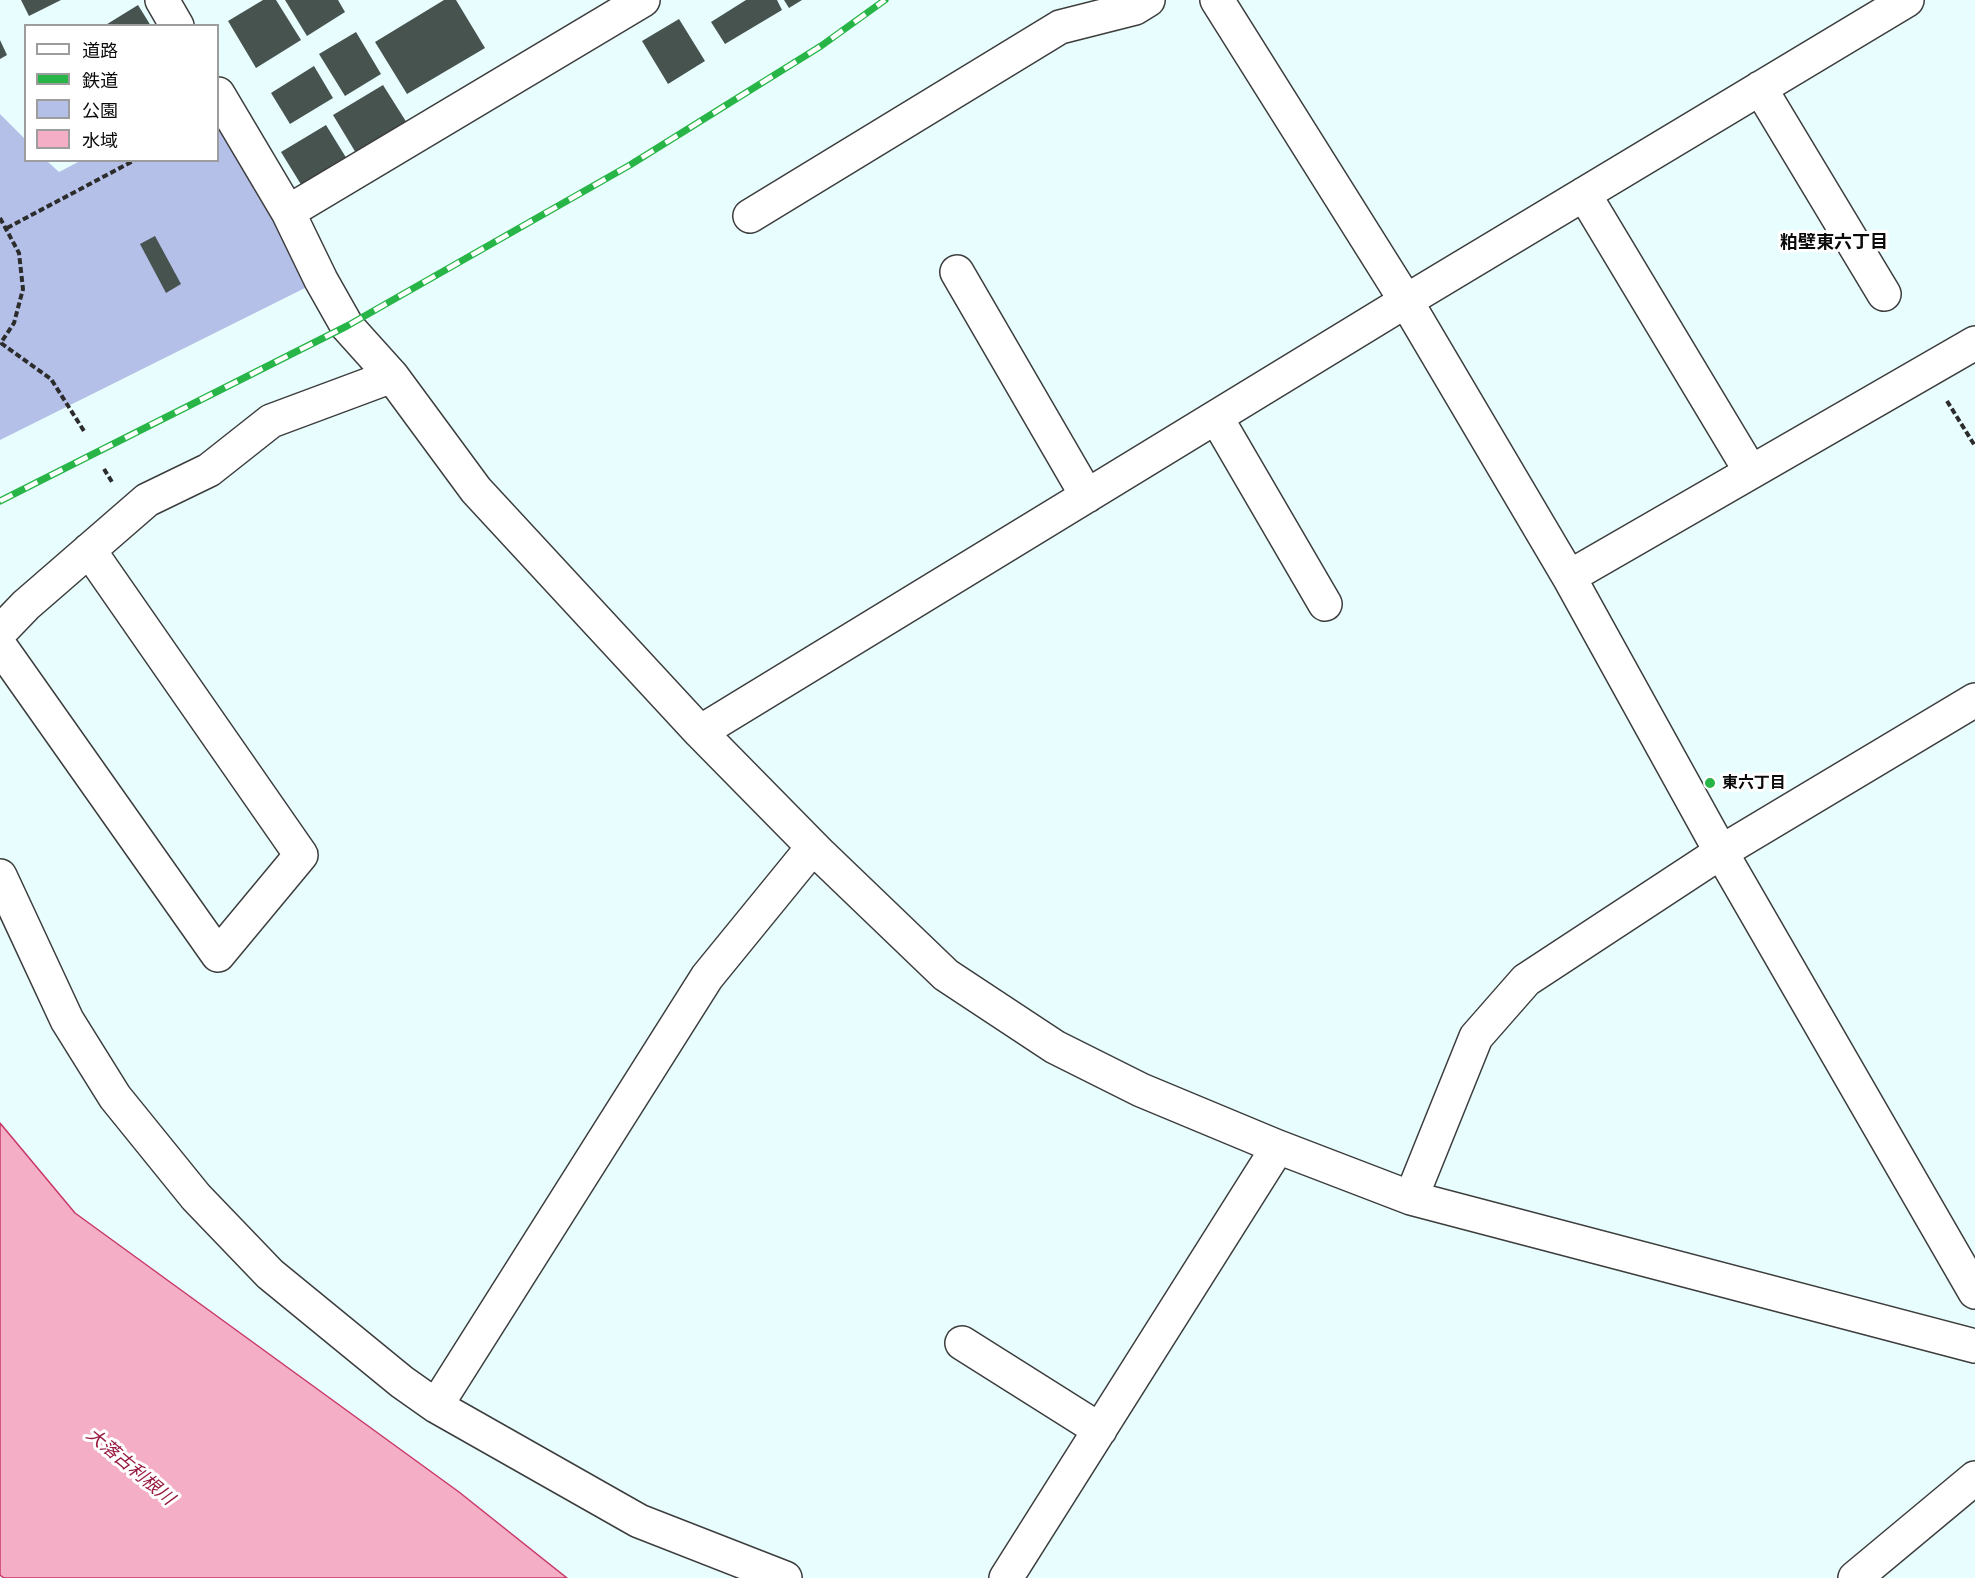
<!DOCTYPE html>
<html>
<head>
<meta charset="utf-8">
<style>
	body { margin:0 }
	#map { position:relative; width:1975px; height:1578px; overflow:hidden; background:#e8fdfe; font-family:"Noto Serif","Noto Sans JP",serif }
	canvas { display:block }
	.legend { position:absolute; left:24px; top:24px; width:195px; height:138px; box-sizing:border-box; background:#fff; border:2px solid #9d9d9d; margin:0; padding:8px 10px; list-style:none; font-size:18px; color:#0a0a0a }
	.legend li { display:flex; align-items:center; gap:12px; height:30px }
	.legend b { width:30px; border:2px solid #9d9d9d }
</style>
</head>
<body>
<div id="map">
<canvas width="1975" height="1578"></canvas>
<ul class="legend">
<li><b style="height:8px;background:#fff"></b>道路</li>
<li><b style="height:8px;background:#27b547"></b>鉄道</li>
<li><b style="height:16px;background:#b4c0e7"></b>公園</li>
<li><b style="height:16px;background:#f4afc7"></b>水域</li>
</ul>
</div>
<script>
const ctx = document.querySelector('canvas').getContext('2d');
ctx.lineJoin = 'round';
function fill(path, color) { ctx.fillStyle = color; ctx.fill(path, 'evenodd'); }
const poly = rows => new Path2D(rows.map(r => 'M' + r).join(''));
function stroke(path, color, width, dash) { ctx.strokeStyle = color; ctx.lineWidth = width; ctx.lineCap = dash ? 'butt' : 'round'; ctx.setLineDash(dash || []); ctx.stroke(path); }
function drawText(font, color, halo, rows, align = 'center') {
  ctx.font = font + ' "Noto Serif","Noto Sans JP",serif'; ctx.lineWidth = 6; ctx.setLineDash([]); ctx.textBaseline = 'middle'; ctx.strokeStyle = halo; ctx.fillStyle = color; for (const [text, x, y, turn = 0] of rows) {
    ctx.save(); ctx.translate(x, y); ctx.rotate((+turn || 0) * Math.PI / 180); ctx.textAlign = isNaN(turn) ? turn : align; if (halo) ctx.strokeText(text, 0, 0); ctx.fillText(text, 0, 0); ctx.restore();
  }
}
fill(poly([
	[218,95,321,280,0,440,0,114,25,139,26,160,47,161,59,172,80,161,218,160]
]), '#b4c0e7');
const water = poly([
	[0,1123,75,1213,459,1492,567,1578,4,1578,0,1575,0,1123]
]);
fill(water, '#f4afc7');
stroke(water, '#c93867', 1.5);
fill(poly([
	[21,0,61,0,29,16],
	[263,0,276,0,301,40,256,68,228,21],
	[285,0,338,0,345,12,307,36],
	[444,0,456,0,485,48,407,94,375,42],
	[746,0,777,0,782,10,725,44,711,22],
	[784,0,802,0,789,8],
	[138,5,151,26,104,26],
	[679,19,705,61,668,84,642,41],
	[356,32,381,74,345,96,319,54],
	[0,40,7,55,0,59],
	[314,66,333,98,290,124,271,93],
	[383,85,407,123,356,153,333,115],
	[326,125,350,164,305,191,281,152],
	[155,236,181,284,166,293,140,244]
]), '#47534f');
const minor = poly([
	[162,0,177,26],
	[1217,0,1406,301,1569,577,1721,852,1975,1292],
	[1760,88,1884,294],
	[218,94,288,212,321,280,347,326,392,376],
	[1584,194,1751,472],
	[288,212,643,0],
	[750,216,1060,27,1135,8,1148,0],
	[957,272,1087,496],
	[1216,417,1325,604],
	[1569,577,1975,343],
	[0,632,26,605,147,500,209,470,271,421,392,376,476,490,700,732,821,855,946,975,1055,1047,1141,1090,1278,1147,1411,1198,1975,1346],
	[0,646,218,955,301,855,89,550],
	[700,732,1406,301,1907,0],
	[0,876,67,1020,115,1097,196,1197,270,1274,402,1382,436,1406,639,1521,785,1578],
	[1411,1198,1476,1037,1526,980,1721,852,1975,700],
	[962,1343,1100,1430],
	[436,1406,707,977,813,847],
	[1006,1578,1278,1147],
	[1855,1578,1975,1478]
]);
stroke(minor, '#3d3d3d', 36);
stroke(poly([
	[0,218,19,253,23,289,14,323,0,344],
	[7,228,135,160],
	[1,343,51,379,84,431],
	[1947,401,1975,446],
	[104,469,112,482]
]), '#2c2c2c', 4, [6, 3]);
stroke(minor, '#fff', 33);
const rail = poly([
	[0,501,347,326,630,165,821,46,885,0]
]);
stroke(rail, '#27b547', 7);
stroke(rail, '#fff', 4.5, [14]);
for (const [x, y, r, color] of [
	[1710,783,6,"#27b547"]
]) { const dot = new Path2D(); dot.arc(x, y, r, 0, 2 * Math.PI); ctx.fillStyle = color; ctx.fill(dot); stroke(dot, '#fff', 2); }
drawText('bold 16px', '#0a0a0a', '#fff', [
	["東六丁目",1722,783]
], 'left');
drawText('bold 18px', '#0a0a0a', '#fff', [
	["粕壁東六丁目",1834,243]
]);
drawText('italic 18px', '#97193d', '#fff', [
	["大落古利根川",130,1467,40]
]);
</script>
</body>
</html>
